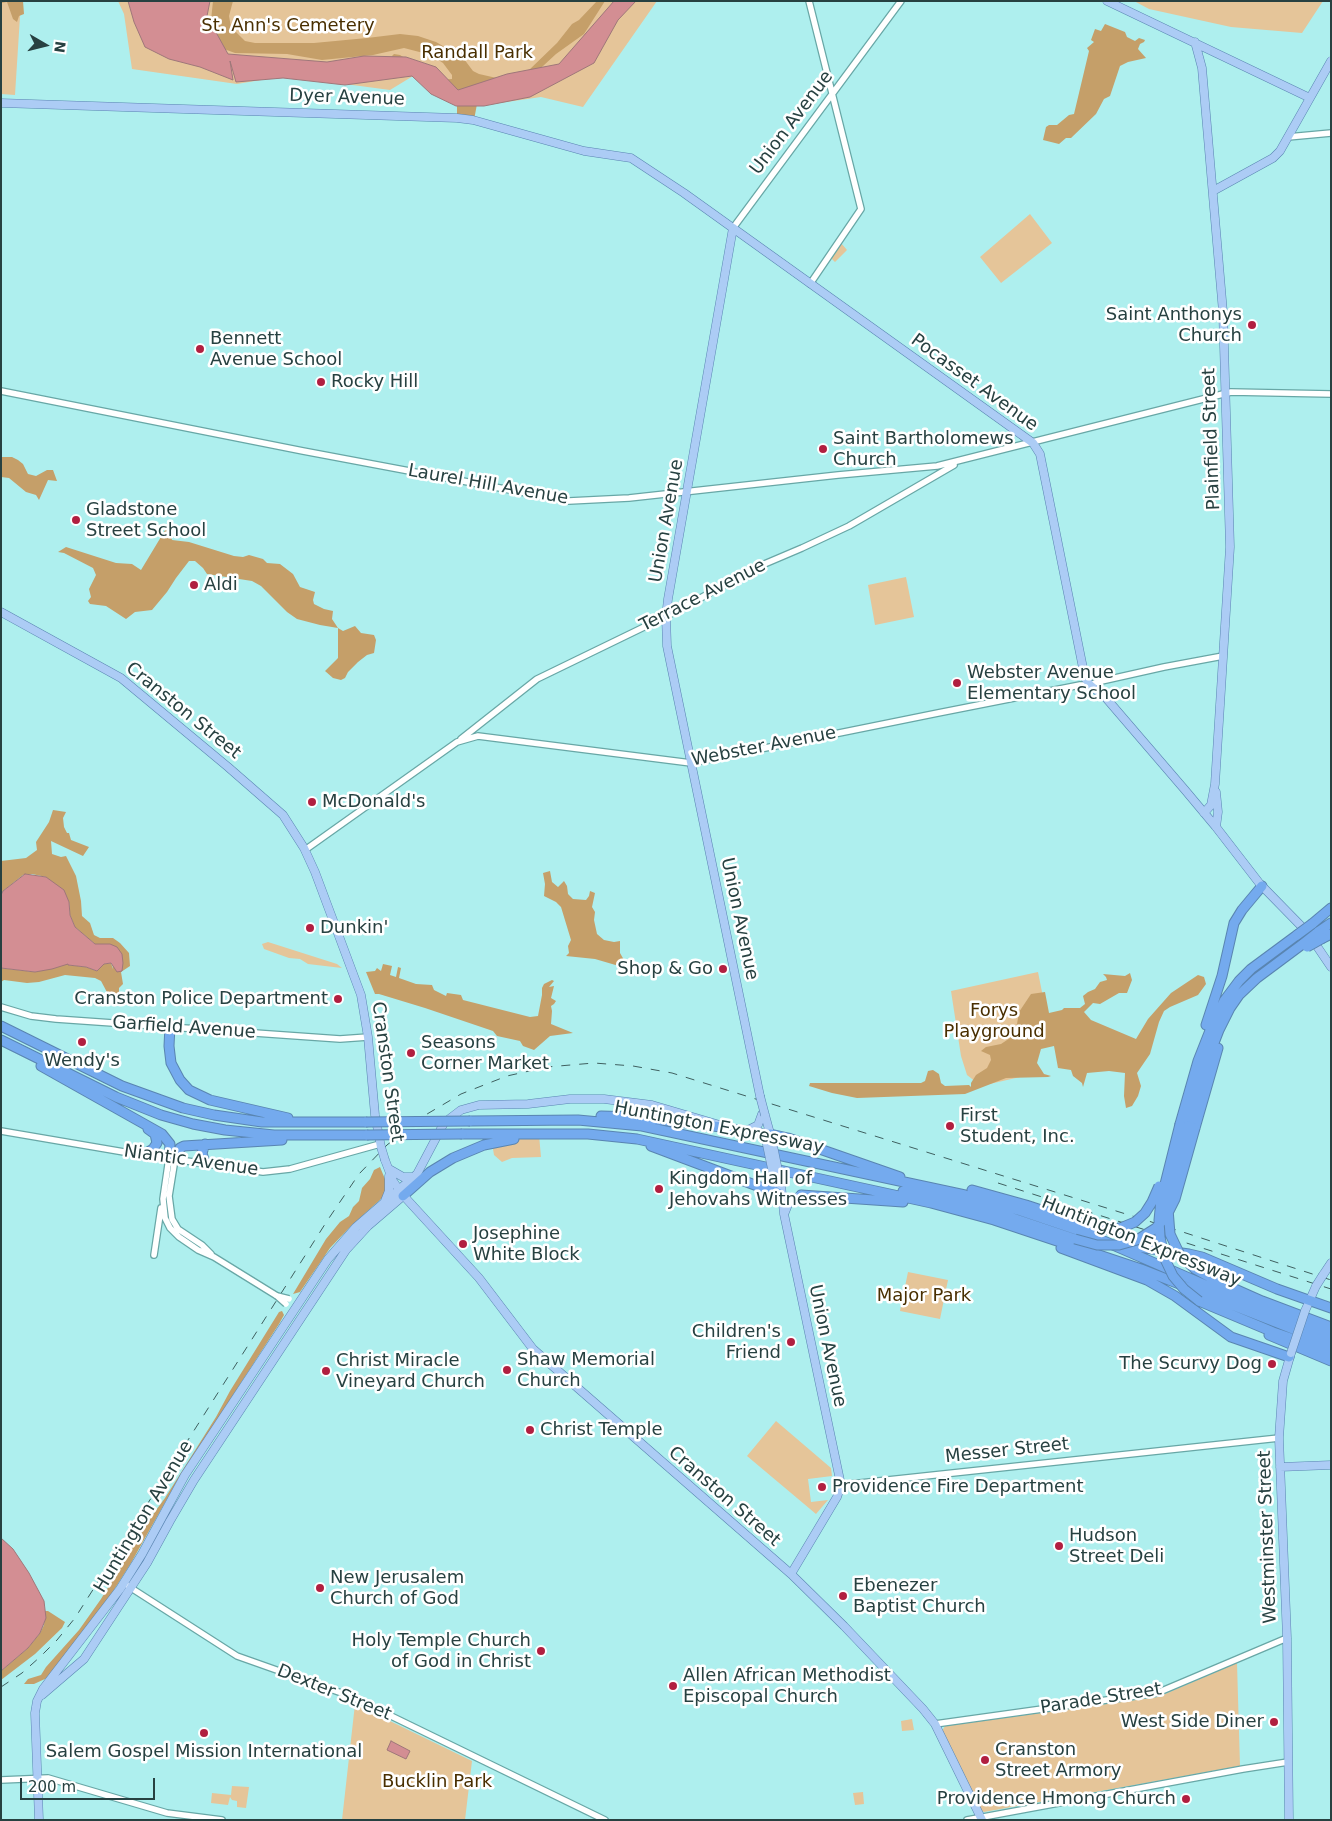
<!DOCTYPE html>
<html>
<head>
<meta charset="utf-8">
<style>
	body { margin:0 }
	#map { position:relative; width:1332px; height:1821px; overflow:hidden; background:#aeefee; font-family:"DejaVu Sans",sans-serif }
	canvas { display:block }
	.frame { position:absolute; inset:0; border:2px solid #274141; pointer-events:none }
	.north { position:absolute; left:20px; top:20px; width:50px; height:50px; -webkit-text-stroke:4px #fff; paint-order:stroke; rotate:98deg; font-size:14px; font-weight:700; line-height:20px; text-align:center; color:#274141 }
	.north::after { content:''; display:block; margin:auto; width:18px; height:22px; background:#274141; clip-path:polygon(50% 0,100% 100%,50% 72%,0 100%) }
	.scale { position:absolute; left:20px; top:1778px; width:135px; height:22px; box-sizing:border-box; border:2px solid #274141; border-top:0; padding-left:6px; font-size:15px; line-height:18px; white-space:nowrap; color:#274141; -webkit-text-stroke:4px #fff; paint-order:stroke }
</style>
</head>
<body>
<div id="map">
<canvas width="1332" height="1821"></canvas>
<div class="frame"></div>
<div class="north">N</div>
<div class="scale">200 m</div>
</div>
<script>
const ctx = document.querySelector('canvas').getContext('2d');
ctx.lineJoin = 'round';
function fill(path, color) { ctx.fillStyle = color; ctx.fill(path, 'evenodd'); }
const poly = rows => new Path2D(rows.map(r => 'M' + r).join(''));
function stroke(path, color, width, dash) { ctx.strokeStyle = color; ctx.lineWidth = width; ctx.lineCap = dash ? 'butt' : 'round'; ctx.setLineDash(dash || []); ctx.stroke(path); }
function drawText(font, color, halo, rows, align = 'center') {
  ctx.font = font + ' "DejaVu Sans",sans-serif'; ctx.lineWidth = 5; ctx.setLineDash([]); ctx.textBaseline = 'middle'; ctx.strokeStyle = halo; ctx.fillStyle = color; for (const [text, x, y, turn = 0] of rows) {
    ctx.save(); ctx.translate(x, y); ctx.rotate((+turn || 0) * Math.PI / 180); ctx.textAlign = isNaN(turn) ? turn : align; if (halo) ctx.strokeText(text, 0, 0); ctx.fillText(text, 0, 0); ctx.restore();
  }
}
fill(poly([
	[1,1,21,1,15,95,1,94],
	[118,1,657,1,583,107,541,97,479,106,448,102,413,76,390,90,285,76,237,84,132,69,124,14],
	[1134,1,1323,1,1302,33,1231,27,1149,9],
	[1030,214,1052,243,1001,283,980,257],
	[841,243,847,250,835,262,830,257],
	[906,577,914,617,875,625,868,585],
	[268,942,337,964,342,968,308,964,300,959,289,958,264,949,262,944],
	[1038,972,1052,1042,1020,1049,1020,1077,981,1086,967,1075,961,1056,951,991],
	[539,1135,541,1157,512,1158,502,1162,494,1155,492,1143],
	[908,1272,948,1280,940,1319,900,1311],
	[776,1421,831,1468,832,1476,808,1479,811,1502,828,1500,816,1514,747,1456],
	[1237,1663,1240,1766,984,1812,982,1811,942,1731,945,1726,1158,1697],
	[355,1704,472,1761,465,1820,342,1820],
	[912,1719,914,1730,902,1731,901,1721],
	[232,1786,249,1787,246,1808,237,1807,237,1801,232,1800,230,1797,228,1805,211,1803,212,1793,231,1795],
	[863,1792,864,1804,855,1805,853,1793]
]), '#e5c599');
fill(poly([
	[1,1,23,1,24,14,19,16,17,22,13,19,7,2,1,3],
	[213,1,233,1,229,16,231,27,245,41,255,43,314,43,367,38,400,34,418,36,436,42,457,54,464,59,473,71,479,74,501,79,528,71,557,43,572,24,579,20,597,1,605,1,584,34,556,54,530,78,477,104,474,120,457,118,457,105,392,60,392,56,394,54,400,55,439,80,452,79,452,75,443,63,431,55,404,48,373,55,322,60,287,54,235,53,224,49,210,30],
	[1105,24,1125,32,1127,37,1135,41,1139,38,1145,40,1144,42,1140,44,1138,49,1146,58,1128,62,1120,66,1110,96,1104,99,1096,114,1071,138,1066,138,1059,144,1043,140,1046,127,1049,125,1057,125,1069,115,1074,114,1089,51,1087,48,1094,42,1091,40,1095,29,1101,31],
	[1,457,12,457,18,460,23,464,28,474,36,476,47,470,53,470,57,481,48,480,39,500,36,495,26,492,9,478,1,477],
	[170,522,170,534,172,540,189,542,234,556,243,557,249,555,263,559,267,563,280,564,293,574,300,587,315,592,313,600,314,604,324,609,333,611,332,619,338,628,343,631,355,626,361,633,374,635,376,640,374,653,367,655,358,662,348,672,345,678,341,680,333,678,325,671,338,658,338,628,320,625,297,619,287,612,261,586,252,581,207,574,203,568,195,561,189,561,176,578,167,592,152,610,135,612,126,619,106,606,90,604,88,601,91,597,89,589,96,575,93,568,64,553,58,552,66,547,116,563,132,564,141,570],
	[53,810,66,812,63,818,64,827,67,833,69,833,71,840,89,847,83,856,51,841,52,854,61,857,66,856,76,876,81,901,82,916,90,923,94,935,100,938,113,938,120,943,129,953,130,966,121,972,123,984,119,988,119,995,116,998,109,996,101,981,95,978,65,975,39,982,27,983,4,980,1,982,1,968,35,972,68,963,69,965,86,967,97,971,104,964,111,963,113,969,110,944,95,944,75,927,70,915,69,902,46,877,32,874,23,875,3,891,1,895,1,861,26,858,37,850,36,842,49,822],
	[550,871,552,882,558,887,564,881,567,886,568,894,573,899,586,900,589,896,590,891,595,893,592,907,595,912,594,920,597,934,604,940,614,942,620,941,620,953,624,960,619,966,595,959,566,956,569,953,568,946,571,940,561,907,556,902,544,896,545,884,543,873],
	[383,964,392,966,390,975,396,977,398,967,401,968,399,978,416,984,432,985,434,990,446,996,447,993,461,995,463,1000,530,1017,538,1016,542,995,542,988,544,984,552,980,554,981,549,987,554,986,551,998,556,1001,554,1004,551,1006,552,1011,551,1024,573,1033,550,1036,534,1050,523,1046,520,1041,497,1036,493,1031,425,1008,379,994,375,994,366,972,375,971,377,968,381,971],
	[1130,973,1132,980,1127,993,1119,993,1100,1004,1093,1003,1084,1012,1091,1020,1136,1039,1148,1019,1171,993,1198,975,1204,977,1206,984,1198,995,1170,1007,1164,1011,1159,1022,1150,1054,1137,1073,1141,1086,1138,1096,1132,1106,1126,1108,1124,1096,1125,1073,1109,1071,1087,1073,1083,1087,1082,1083,1073,1076,1071,1070,1058,1068,1054,1046,1041,1049,1037,1063,1044,1074,1051,1076,1048,1077,1006,1078,965,1094,857,1098,832,1093,809,1086,810,1083,921,1083,925,1081,928,1071,933,1070,939,1074,941,1083,945,1086,969,1085,971,1087,971,1083,976,1075,987,1068,991,1060,990,1055,981,1051,986,1047,1001,1044,1010,1038,1017,1024,1019,1012,1031,994,1045,992,1049,1013,1062,1010,1064,1008,1080,1008,1085,1004,1083,996,1088,992,1095,989,1100,982,1107,980,1106,977,1103,974,1125,976],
	[380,1167,385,1179,386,1189,382,1198,352,1225,330,1248,300,1292,293,1294,326,1239,340,1222,349,1216,353,1207,359,1201,362,1188,370,1179,374,1170],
	[282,1311,284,1315,279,1324,176,1483,131,1563,112,1593,47,1678,34,1684,24,1684,28,1679,41,1675,46,1667,79,1630,101,1599,151,1517,165,1498,216,1417,230,1391,279,1312],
	[45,1611,48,1611,65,1622,62,1628,35,1654,1,1680,1,1671,28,1648,40,1633,44,1625]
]), '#c59f69');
const water = poly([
	[128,1,210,1,207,16,228,54,327,62,364,56,406,57,436,67,458,90,507,74,559,64,614,1,636,1,618,20,594,63,530,97,484,106,456,106,431,94,412,76,345,85,283,78,236,82,230,61,233,80,200,67,169,59,145,47,134,22,128,1],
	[25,874,46,877,64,890,69,902,70,915,75,927,95,944,110,944,117,947,122,954,123,963,122,971,117,972,111,963,104,964,97,971,86,967,68,965,68,964,52,969,35,972,1,968,1,895,3,891,25,874],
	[1,1538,13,1549,29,1573,44,1601,46,1618,40,1633,28,1648,1,1671,1,1538],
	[391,1741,410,1751,406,1759,387,1750,391,1741]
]);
fill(water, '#d38e93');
stroke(water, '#9f777a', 1);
const minor = poly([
	[809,1,861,209,810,284],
	[1288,137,1331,133],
	[733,228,901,1],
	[1,391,303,451,569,501,629,498,838,475,937,466,1231,392,1331,394],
	[461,739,537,679,677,611,755,568,802,548,849,526,954,465],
	[305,850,457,742,478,736,691,763,938,713,1080,685,1090,685,1097,682,1164,667,1223,656],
	[1,1007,31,1016,56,1019,340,1039,368,1037],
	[1,1131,124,1152,263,1172,290,1169,380,1144],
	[169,1158,163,1199,165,1218,170,1228,179,1237,198,1250,214,1257,277,1296],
	[175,1159,169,1196,172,1219,178,1229,202,1245,211,1254],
	[154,1255,161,1208],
	[841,1485,1279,1438],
	[128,1586,237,1656,350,1696,605,1820],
	[935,1724,1157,1693,1287,1638],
	[1,1780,48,1778,167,1813,222,1820],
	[967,1820,1243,1769,1288,1762]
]);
const major = poly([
	[1107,1,1310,98],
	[1195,42,1202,68,1223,312,1230,547,1215,784,1211,805,1204,813],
	[1,103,457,118,473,120,584,151,631,158,684,193,1033,443,1040,454,1085,678,1090,685,1106,698,1185,790,1216,827,1260,884,1308,933,1331,967],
	[1213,191,1273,158,1280,151,1331,61],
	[733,228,668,599,666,617,667,646,760,1096],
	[1,612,121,678,228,767,283,815,304,848,315,872,361,995,368,1037,375,1115,381,1147],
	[1216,792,1218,812,1216,827],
	[765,1115,771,1137],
	[748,1130,758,1125,762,1114],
	[385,1160,393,1181,402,1194,479,1278,533,1349,791,1574,844,1626,923,1709,935,1724,982,1820],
	[389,1169,403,1177,415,1177],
	[781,1185,784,1214,841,1485,837,1497,791,1574],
	[385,1201,389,1191,389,1176],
	[785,1212,789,1202,801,1195],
	[1323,1275,1331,1263],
	[1305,1311,1316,1286],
	[1280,1467,1331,1465],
	[42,1695,84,1659,147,1563,170,1521,194,1480,346,1250,368,1226,403,1196],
	[39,1820,35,1713,37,1701,43,1689,120,1589,142,1554,185,1475,328,1259,356,1227,417,1174,444,1123,461,1110,479,1105,528,1104,570,1099,604,1099,652,1105,730,1128,770,1134],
	[1289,1820,1287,1638,1279,1438,1283,1381,1291,1353]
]);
const highway = poly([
	[1312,924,1331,908],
	[1318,932,1331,923],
	[1323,938,1331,934],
	[1206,1025,1222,976,1234,923,1242,910,1262,886],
	[1,1026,122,1086,183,1108,214,1115,262,1122,366,1122],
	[170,1026,169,1046,171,1063,180,1080,189,1090,210,1100,288,1118],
	[1,1040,116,1097,161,1115,193,1124,225,1130,274,1135,367,1135],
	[41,1066,162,1134,170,1144,169,1158],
	[601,1116,634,1117,730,1128],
	[470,1121,578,1120,642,1126,965,1195,1021,1211,1083,1232,1242,1301,1331,1336],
	[1180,1124,1198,1061,1213,1023,1224,1001,1239,981,1251,969,1297,935],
	[1188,1126,1204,1069,1219,1030,1230,1008,1239,995,1257,978,1304,943],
	[1195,1128,1218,1048],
	[462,1134,588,1134,637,1139,931,1203,994,1220,1141,1269,1331,1344],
	[770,1134,788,1138,900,1177],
	[651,1146,768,1190,777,1192],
	[143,1155,153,1149,157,1143,155,1134,148,1129],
	[175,1159,180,1148,184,1146,282,1140],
	[205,1163,202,1153,205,1144],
	[972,1190,1026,1205,1096,1228,1111,1230,1123,1227],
	[903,1191,943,1199,989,1210,1075,1239],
	[801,1195,903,1202],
	[403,1196,430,1172,453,1158,484,1145,514,1139],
	[1123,1245,1189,1254,1202,1257,1277,1289,1331,1308],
	[1061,1248,1147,1280,1175,1296,1231,1337,1289,1357],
	[1180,1255,1195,1269,1217,1281,1262,1301,1331,1327],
	[1199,1301,1273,1332,1331,1352],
	[1269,1335,1331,1361]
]);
stroke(minor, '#68a7a6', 8);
stroke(major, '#5985b1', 9);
stroke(highway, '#5985b1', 11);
stroke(minor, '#fff', 5.5);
stroke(major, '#acccf5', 8);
stroke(highway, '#74aaee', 9);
stroke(poly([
	[998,1183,1331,1289],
	[1,1687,22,1673,40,1657,57,1640,75,1618,327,1221,359,1174,387,1145,422,1117,461,1094,507,1076,547,1067,594,1063,633,1066,672,1073,1158,1224,1331,1280]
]), '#3f5f5f', 1, [9, 9]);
const minorBridge = poly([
	[277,1296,289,1299],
	[277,1296,286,1304]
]);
const majorBridge = poly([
	[760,1096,765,1115],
	[766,1140,775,1183],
	[772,1141,781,1185],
	[381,1147,385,1160],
	[1316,1286,1323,1275],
	[1291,1353,1305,1311]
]);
const highwayBridge = poly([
	[1297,935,1312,924],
	[1304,943,1318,932],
	[1307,947,1323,938],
	[366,1122,470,1121],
	[1180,1124,1161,1200,1159,1220,1160,1237,1164,1257,1173,1276,1184,1289,1199,1301],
	[367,1135,462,1134],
	[1123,1227,1135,1222,1145,1213,1152,1202,1159,1186],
	[1075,1239,1097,1245,1119,1245,1137,1240,1156,1228,1167,1215,1175,1199,1195,1128],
	[1180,1255,1170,1234,1168,1209,1171,1189,1188,1126]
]);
stroke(minorBridge, '#68a7a6', 8, []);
stroke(majorBridge, '#5985b1', 9, []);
stroke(highwayBridge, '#5985b1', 11, []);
stroke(minorBridge, '#fff', 5.5);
stroke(majorBridge, '#acccf5', 8);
stroke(highwayBridge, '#74aaee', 9);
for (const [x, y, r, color] of [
	[1252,325,5,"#b11f40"],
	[200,349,5,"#b11f40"],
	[321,382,5,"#b11f40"],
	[823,449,5,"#b11f40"],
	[76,520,5,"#b11f40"],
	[194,585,5,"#b11f40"],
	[957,683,5,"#b11f40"],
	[312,802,5,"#b11f40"],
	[310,928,5,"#b11f40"],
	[723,969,5,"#b11f40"],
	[338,999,5,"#b11f40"],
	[82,1042,5,"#b11f40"],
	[411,1053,5,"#b11f40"],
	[950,1126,5,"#b11f40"],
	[659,1189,5,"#b11f40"],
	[463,1244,5,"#b11f40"],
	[791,1342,5,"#b11f40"],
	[1272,1364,5,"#b11f40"],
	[507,1370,5,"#b11f40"],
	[326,1371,5,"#b11f40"],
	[530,1430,5,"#b11f40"],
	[822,1487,5,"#b11f40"],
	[1059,1546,5,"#b11f40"],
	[320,1588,5,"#b11f40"],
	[843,1596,5,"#b11f40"],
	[541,1651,5,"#b11f40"],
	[673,1686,5,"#b11f40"],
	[1274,1722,5,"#b11f40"],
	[204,1733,5,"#b11f40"],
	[985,1760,5,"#b11f40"],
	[1186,1799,5,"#b11f40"]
]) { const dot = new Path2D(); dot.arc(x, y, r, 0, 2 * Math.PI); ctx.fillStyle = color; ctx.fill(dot); stroke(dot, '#fff', 2); }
drawText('18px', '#492f01', '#fff', [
	["St. Ann's Cemetery",288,26],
	["Randall Park",477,53],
	["Forys",994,1011],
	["Playground",994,1032],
	["Major Park",924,1296],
	["Bucklin Park",437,1782]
]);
drawText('18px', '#274141', '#fff', [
	["Dyer Avenue",347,98,2],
	["Union Avenue",792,123,-53],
	["Pocasset Avenue",974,383,36],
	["Plainfield Street",1212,439,-92],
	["Laurel Hill Avenue",488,485,10],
	["Union Avenue",667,521,-80],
	["Terrace Avenue",703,596,-27],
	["Cranston Street",183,711,39],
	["Webster Avenue",764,747,-11],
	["Union Avenue",739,919,78],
	["Garfield Avenue",184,1028,4],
	["Cranston Street",387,1072,82],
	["Huntington Expressway",719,1128,11],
	["Niantic Avenue",191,1161,8],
	["Huntington Expressway",1141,1242,22],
	["Union Avenue",827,1346,78],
	["Messer Street",1007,1451,-6],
	["Cranston Street",724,1497,41],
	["Huntington Avenue",144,1517,-59],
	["Westminster Street",1268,1537,-92],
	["Dexter Street",334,1693,22],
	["Parade Street",1101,1699,-9]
]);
drawText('18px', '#274141', '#fff', [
	["Saint Anthonys",1242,315,"right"],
	["Church",1242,336,"right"],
	["Bennett",210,339],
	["Avenue School",210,360],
	["Rocky Hill",331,382],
	["Saint Bartholomews",833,439],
	["Church",833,460],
	["Gladstone",86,510],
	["Street School",86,531],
	["Aldi",204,585],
	["Webster Avenue",967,673],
	["Elementary School",967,694],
	["McDonald's",322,802],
	["Dunkin'",320,928],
	["Shop & Go",713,969,"right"],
	["Cranston Police Department",328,999,"right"],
	["Seasons",421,1043],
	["Corner Market",421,1064],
	["Wendy's",82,1061,"center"],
	["First",960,1116],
	["Student, Inc.",960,1137],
	["Kingdom Hall of",669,1179],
	["Jehovahs Witnesses",669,1200],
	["Josephine",473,1234],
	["White Block",473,1255],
	["Children's",781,1332,"right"],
	["Friend",781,1353,"right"],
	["Shaw Memorial",517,1360],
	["Church",517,1381],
	["Christ Miracle",336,1361],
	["Vineyard Church",336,1382],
	["The Scurvy Dog",1262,1364,"right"],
	["Christ Temple",540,1430],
	["Providence Fire Department",832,1487],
	["Hudson",1069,1536],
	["Street Deli",1069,1557],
	["New Jerusalem",330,1578],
	["Church of God",330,1599],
	["Ebenezer",853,1586],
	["Baptist Church",853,1607],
	["Holy Temple Church",531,1641,"right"],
	["of God in Christ",531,1662,"right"],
	["Allen African Methodist",683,1676],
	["Episcopal Church",683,1697],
	["West Side Diner",1264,1722,"right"],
	["Cranston",995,1750],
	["Street Armory",995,1771],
	["Salem Gospel Mission International",204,1752,"center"],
	["Providence Hmong Church",1176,1799,"right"]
], 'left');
</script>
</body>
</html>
